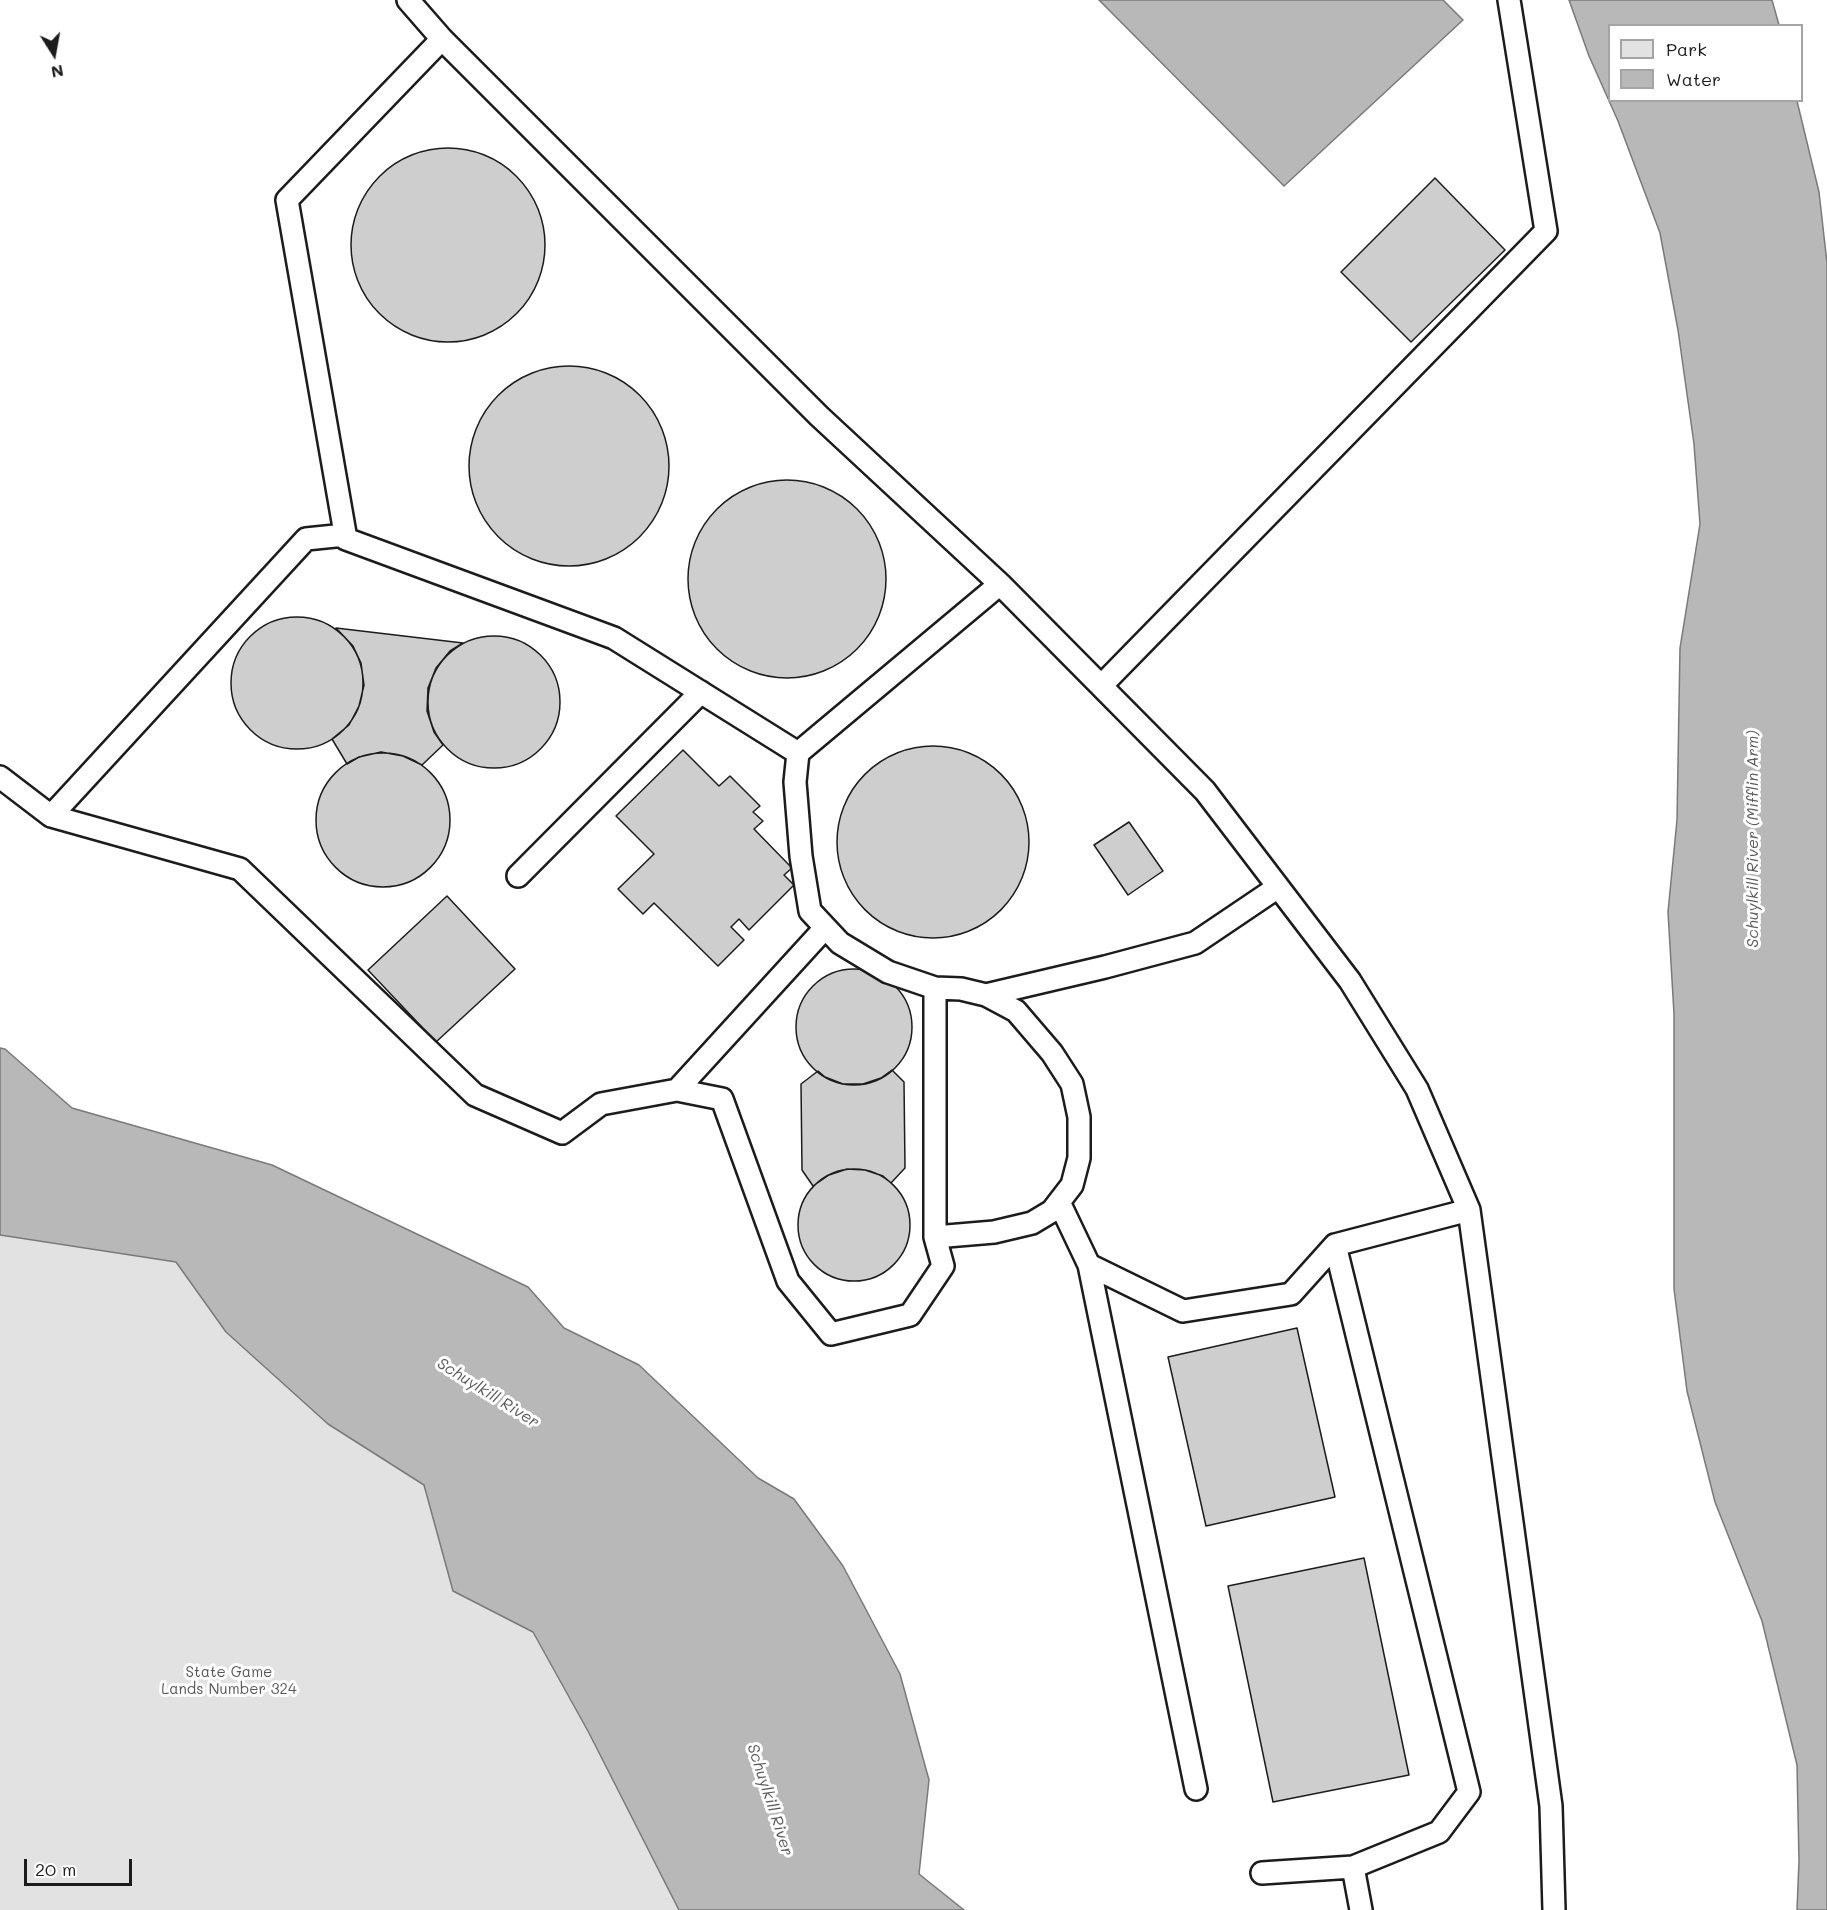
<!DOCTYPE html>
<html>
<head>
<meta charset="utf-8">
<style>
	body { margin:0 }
	#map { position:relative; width:1827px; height:1910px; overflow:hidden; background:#fff; font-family:Mali,sans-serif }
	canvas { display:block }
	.legend { position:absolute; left:1608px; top:24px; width:195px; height:78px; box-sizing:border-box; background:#fff; border:2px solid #a4a4a4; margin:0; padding:8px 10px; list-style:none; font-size:18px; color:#1c1c1c }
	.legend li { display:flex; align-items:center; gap:12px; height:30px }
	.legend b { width:30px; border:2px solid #a4a4a4 }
	.north { position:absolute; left:24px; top:24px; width:60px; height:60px; -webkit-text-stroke:4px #fff; paint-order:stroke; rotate:169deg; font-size:16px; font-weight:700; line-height:24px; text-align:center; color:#1c1c1c }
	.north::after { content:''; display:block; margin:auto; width:21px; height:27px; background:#1c1c1c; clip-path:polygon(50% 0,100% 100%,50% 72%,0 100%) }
	.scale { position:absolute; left:24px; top:1859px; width:108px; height:27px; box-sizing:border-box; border:3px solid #1c1c1c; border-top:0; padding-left:8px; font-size:18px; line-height:21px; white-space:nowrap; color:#1c1c1c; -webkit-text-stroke:4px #fff; paint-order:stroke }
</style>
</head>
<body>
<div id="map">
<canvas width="1827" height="1910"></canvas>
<ul class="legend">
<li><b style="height:16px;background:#e2e2e2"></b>Park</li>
<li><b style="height:16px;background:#b8b8b8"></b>Water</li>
</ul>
<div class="north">N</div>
<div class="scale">20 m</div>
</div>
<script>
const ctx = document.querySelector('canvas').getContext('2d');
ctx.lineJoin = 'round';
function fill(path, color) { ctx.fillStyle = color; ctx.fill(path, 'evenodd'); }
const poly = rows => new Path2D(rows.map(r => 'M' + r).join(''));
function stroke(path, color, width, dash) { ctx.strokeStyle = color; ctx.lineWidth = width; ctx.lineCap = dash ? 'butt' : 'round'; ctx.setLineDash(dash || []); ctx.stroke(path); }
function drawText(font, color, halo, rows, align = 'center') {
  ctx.font = font + ' Mali,sans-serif'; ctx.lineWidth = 6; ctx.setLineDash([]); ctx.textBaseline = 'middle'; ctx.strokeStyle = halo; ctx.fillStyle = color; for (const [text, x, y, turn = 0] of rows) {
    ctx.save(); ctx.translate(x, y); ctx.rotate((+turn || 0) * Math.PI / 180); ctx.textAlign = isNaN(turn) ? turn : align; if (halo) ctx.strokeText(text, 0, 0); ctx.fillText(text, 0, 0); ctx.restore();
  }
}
fill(poly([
	[0,1225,71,1246,177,1262,226,1332,328,1424,425,1485,442,1551,510,1620,533,1632,589,1733,679,1910,0,1910]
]), '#e2e2e2');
const water = poly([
	[1099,0,1443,0,1463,20,1284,186,1099,0],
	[1569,0,1772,0,1779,25,1610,26,1610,100,1797,101,1819,192,1827,263,1827,1910,1797,1910,1799,1861,1797,1765,1762,1621,1715,1502,1687,1391,1674,1289,1674,1014,1668,912,1677,820,1680,648,1700,524,1694,444,1678,330,1660,233,1618,121,1589,56,1569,0],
	[0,1048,5,1049,72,1108,272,1165,528,1287,564,1328,639,1365,758,1478,794,1499,843,1566,900,1674,929,1780,919,1874,964,1910,679,1910,589,1733,533,1632,453,1591,424,1485,328,1424,226,1332,176,1262,0,1235,0,1048]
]);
fill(water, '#b8b8b8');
stroke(water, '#7a7a7a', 1.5);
const building = poly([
	'351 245a97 97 0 1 1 194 0a97 97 0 1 1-194 0Z',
	[1435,178,1505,250,1411,342,1341,272,1435,178],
	'469 466a100 100 0 1 1 200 0a100 100 0 1 1-200 0Z',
	'688 579a99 99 0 1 1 198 0a99 99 0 1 1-198 0Z',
	'231 683a66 66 0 1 1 132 0a66 66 0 1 1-132 0Z',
	[336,628,463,643,450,651,436,668,428,688,427,711,434,732,443,745,422,765,403,756,381,752,359,757,347,764,332,739,349,725,359,706,364,685,361,663,353,646,336,628],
	'428 702a66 66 0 1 1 132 0a66 66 0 1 1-132 0Z',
	'837 842a96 96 0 1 1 192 0a96 96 0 1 1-192 0Z',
	[683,750,719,786,730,776,760,806,753,812,763,821,754,829,792,868,784,875,794,885,749,930,739,919,731,927,744,940,718,966,654,903,643,914,618,889,654,854,616,816,683,750],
	'316 820a67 67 0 1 1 134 0a67 67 0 1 1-134 0Z',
	[1129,822,1163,871,1128,895,1094,845,1129,822],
	[447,896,515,969,436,1042,368,970,447,896],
	'796 1027a58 58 0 1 1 116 0a58 58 0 1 1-116 0Z',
	[892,1070,904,1082,905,1168,891,1183,883,1176,865,1170,847,1169,829,1175,813,1186,802,1170,801,1084,818,1071,825,1077,843,1084,863,1084,881,1078,892,1070],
	'798 1225a56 56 0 1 1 112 0a56 56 0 1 1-112 0Z',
	[1297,1328,1335,1497,1206,1526,1168,1357,1297,1328],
	[1364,1558,1409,1775,1273,1802,1228,1586,1364,1558]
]);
fill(building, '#cecece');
stroke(building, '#1c1c1c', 1.5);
const lane = poly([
	[408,0,442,39,819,416,1000,584,1205,791,1350,981,1417,1089,1469,1210,1551,1806,1554,1910],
	[442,39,287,200,346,539,614,638,798,753,1000,584],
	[1101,686,1546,231,1509,0],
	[798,753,795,782,801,856,810,911,840,943,888,972,935,988,961,989,986,995,1016,1011,1052,1053,1072,1084,1079,1117,1079,1158,1072,1185,1052,1211,1032,1223,994,1232,935,1237],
	[0,777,51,816,240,869,475,1095,562,1133,601,1104,677,1090,722,1099,788,1281,831,1334,910,1315,943,1266,935,1237,935,988],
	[51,816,306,539,345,535],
	[518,876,701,692],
	[986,995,1105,967,1195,943,1278,887],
	[677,1090,825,928],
	[1059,1202,1089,1265,1183,1311,1291,1294,1335,1245,1469,1210],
	[1089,1265,1196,1789],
	[1353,1867,1361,1910],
	[1262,1873,1353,1867,1439,1832,1469,1792,1335,1245]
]);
stroke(lane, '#1c1c1c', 26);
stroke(lane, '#fff', 21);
drawText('15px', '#575757', '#fff', [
	["State Game",229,1672],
	["Lands Number 324",229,1689]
]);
drawText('italic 16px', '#5a5a5a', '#fff', [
	["Schuylkill River (Mifflin Arm)",1753,839,-90],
	["Schuylkill River",488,1393,32],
	["Schuylkill River",770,1800,72]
]);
</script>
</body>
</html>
